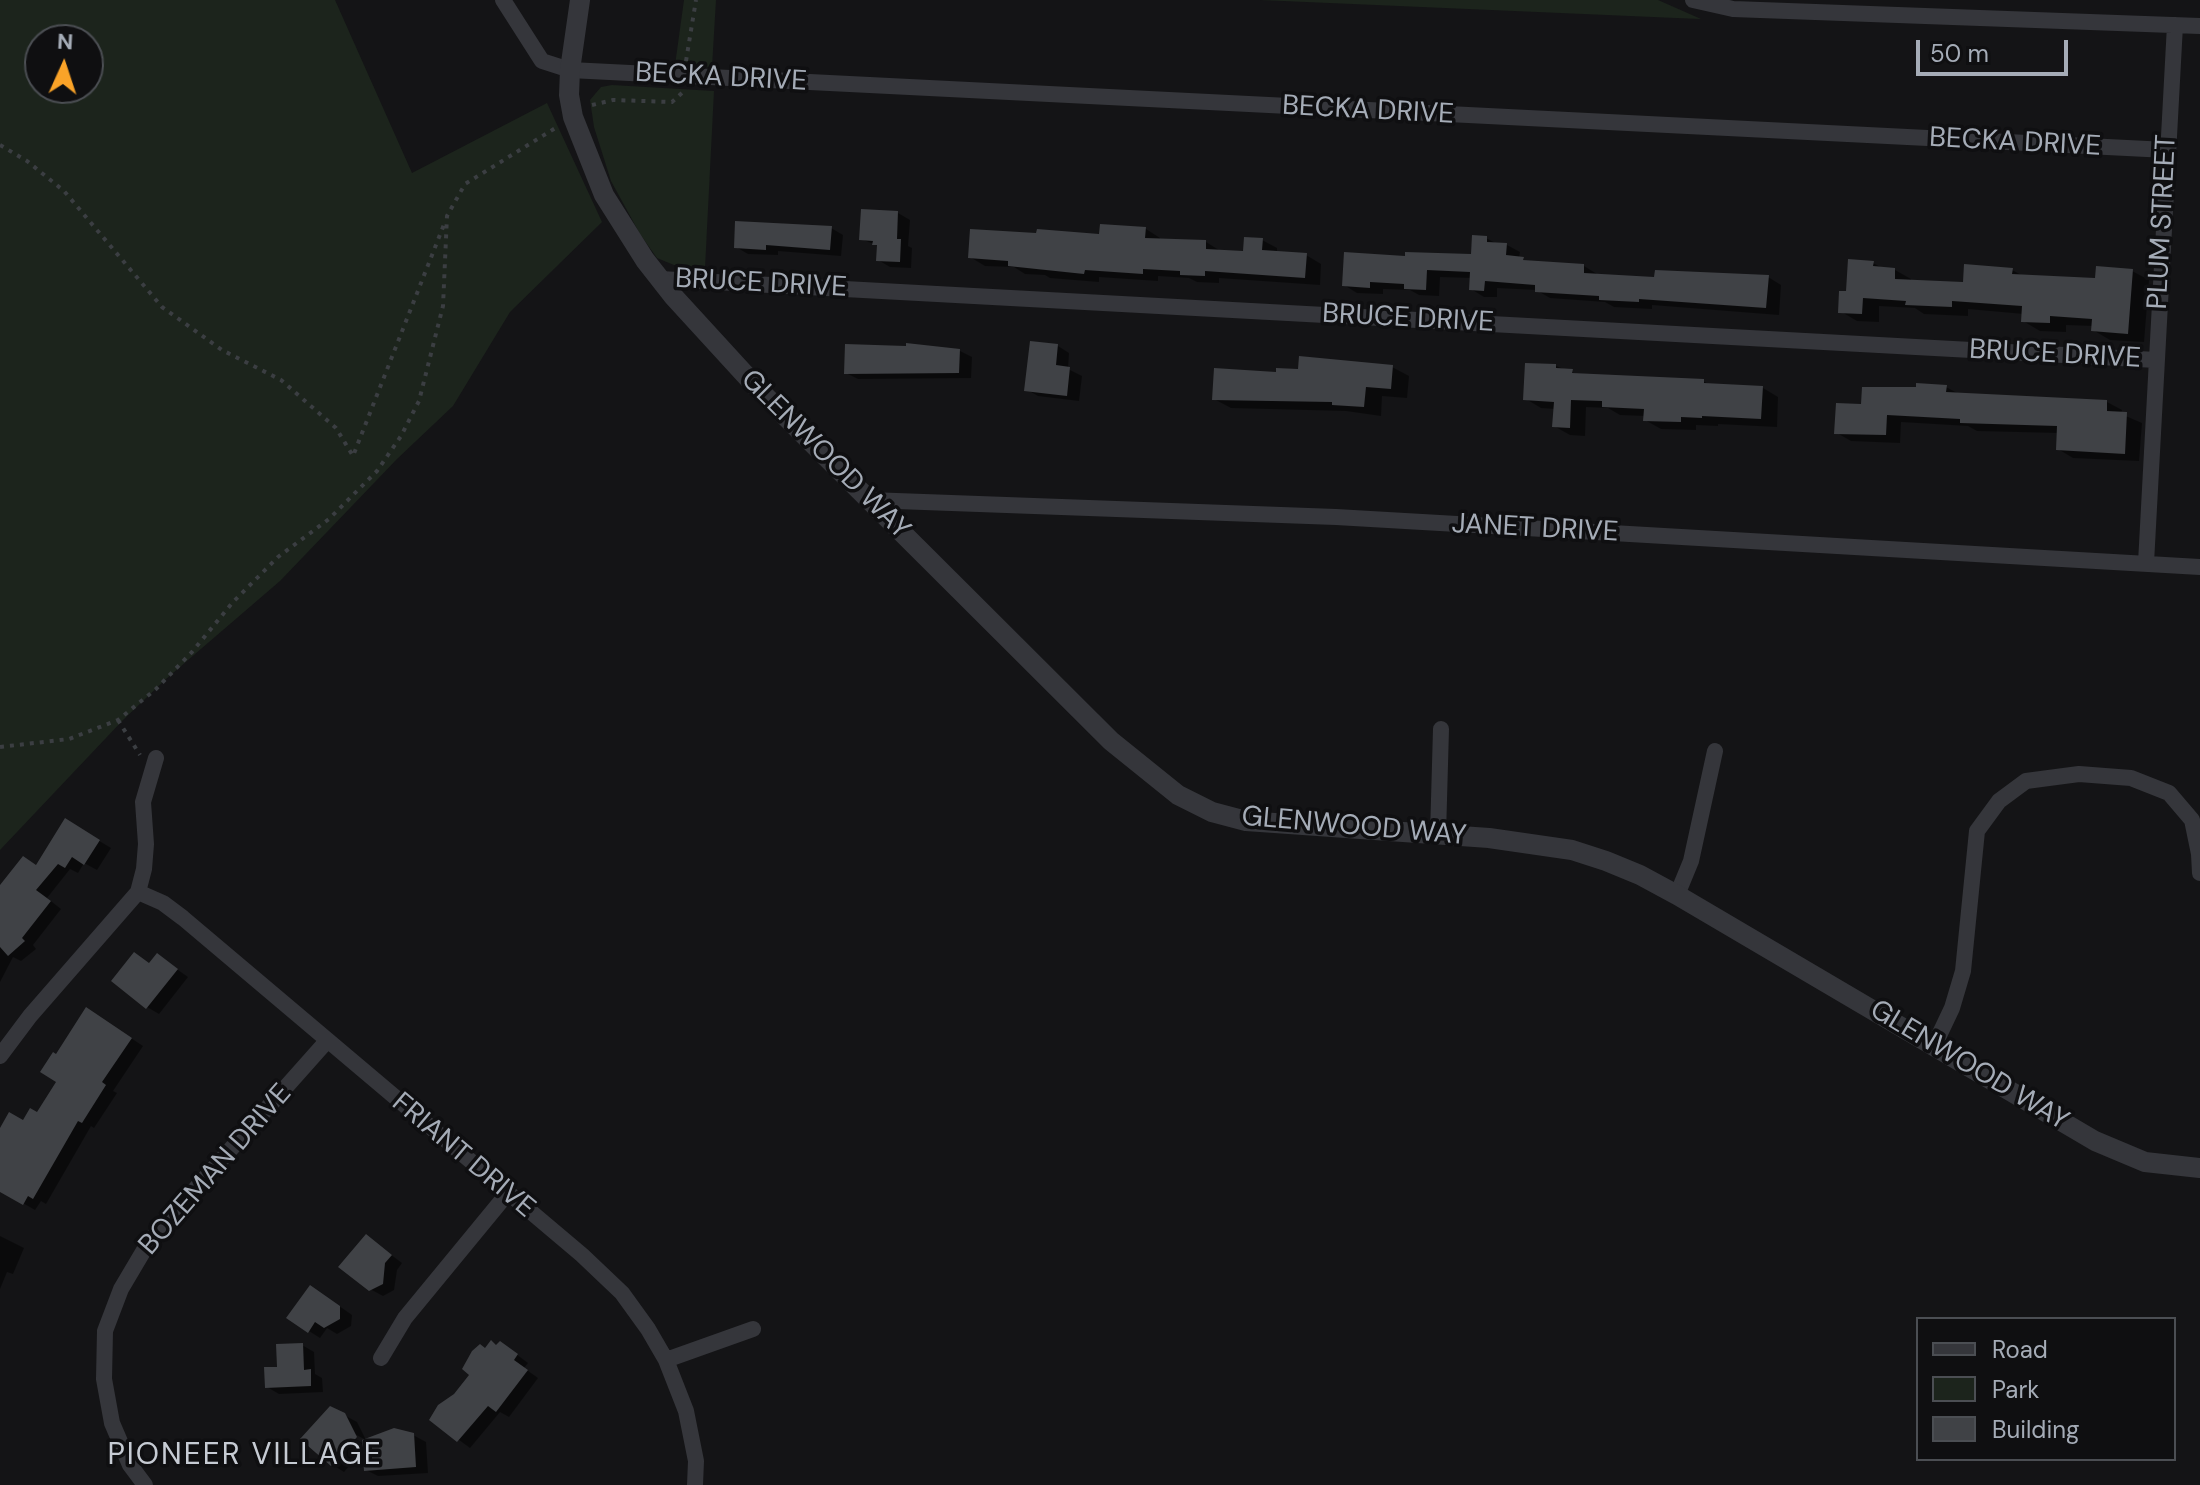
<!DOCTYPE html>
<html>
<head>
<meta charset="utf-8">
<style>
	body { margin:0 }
	#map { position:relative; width:2200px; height:1485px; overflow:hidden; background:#141416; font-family:"DM Sans",sans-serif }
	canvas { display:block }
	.legend { position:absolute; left:1916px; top:1317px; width:260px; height:144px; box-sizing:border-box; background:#0f0f11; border:2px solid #4b4e53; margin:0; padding:10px 14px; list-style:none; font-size:24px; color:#a5acb7 }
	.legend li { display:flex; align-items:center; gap:16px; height:40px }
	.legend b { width:40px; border:2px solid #4b4e53 }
	.north { position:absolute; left:24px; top:24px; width:80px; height:80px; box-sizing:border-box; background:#0f0f11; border:2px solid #4b4e53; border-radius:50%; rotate:3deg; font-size:22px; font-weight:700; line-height:32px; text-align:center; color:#a5acb7 }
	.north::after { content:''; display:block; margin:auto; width:28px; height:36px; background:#faa328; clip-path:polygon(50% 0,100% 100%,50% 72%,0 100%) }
	.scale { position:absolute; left:1916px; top:40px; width:152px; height:36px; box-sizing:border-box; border:4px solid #a5acb7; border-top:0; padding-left:10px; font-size:24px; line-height:28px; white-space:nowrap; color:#a5acb7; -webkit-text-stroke:6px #0f0f11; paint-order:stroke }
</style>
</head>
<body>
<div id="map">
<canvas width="2200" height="1485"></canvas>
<ul class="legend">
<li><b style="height:10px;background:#35363b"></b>Road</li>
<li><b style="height:22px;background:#1c241c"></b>Park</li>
<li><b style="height:22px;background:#404246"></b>Building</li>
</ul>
<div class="north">N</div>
<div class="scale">50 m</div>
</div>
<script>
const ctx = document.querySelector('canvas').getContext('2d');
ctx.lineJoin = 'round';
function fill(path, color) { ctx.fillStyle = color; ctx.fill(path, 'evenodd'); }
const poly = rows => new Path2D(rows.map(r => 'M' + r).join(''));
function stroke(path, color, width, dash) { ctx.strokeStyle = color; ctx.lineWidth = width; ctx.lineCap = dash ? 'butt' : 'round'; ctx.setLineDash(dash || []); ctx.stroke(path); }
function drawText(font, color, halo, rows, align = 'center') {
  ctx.font = font + ' "DM Sans",sans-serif'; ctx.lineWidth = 7; ctx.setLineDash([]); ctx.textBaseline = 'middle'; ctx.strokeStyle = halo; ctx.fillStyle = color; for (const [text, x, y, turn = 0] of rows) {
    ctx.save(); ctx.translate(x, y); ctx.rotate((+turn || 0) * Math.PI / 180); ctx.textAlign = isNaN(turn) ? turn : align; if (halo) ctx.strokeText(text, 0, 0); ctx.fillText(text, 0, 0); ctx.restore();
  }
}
fill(poly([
	[0,0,335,0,412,173,547,103,602,222,510,312,453,406,397,459,280,581,166,679,123,720,0,850],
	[40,40,88,40,88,88,40,88],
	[684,0,716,0,712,67,675,65],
	[1260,0,1658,0,1701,19,1676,18],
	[612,85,714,91,705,268,674,265,657,258,640,234,611,181,594,127,590,100,601,87]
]), '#1c241c');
fill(poly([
	[898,213,910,220,908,246,912,248,911,268,890,267,878,260,879,246,861,239],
	[831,228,843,235,841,256,778,251,778,255,748,254,736,247],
	[1146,229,1160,238,1160,240,1206,242,1222,252,1245,253,1262,240,1277,248,1277,253,1306,255,1321,264,1320,285,1219,278,1219,283,1197,282,1189,278,1158,276,1158,281,1099,277,1099,282,1050,278,1045,275,1025,274,1014,267,985,266,970,257],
	[1486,238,1497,244,1507,245,1520,252,1519,258,1530,263,1584,266,1597,274,1656,279,1768,277,1781,285,1779,315,1652,305,1652,309,1614,307,1605,302,1550,298,1536,290,1497,288,1497,297,1484,297,1471,289,1472,278,1440,277,1439,296,1419,295,1410,290,1383,289,1383,294,1357,293,1344,285,1407,258,1473,256],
	[1873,263,1884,269,1895,270,1911,279,1911,282,1965,284,2012,270,2025,277,2097,281,2132,271,2149,280,2144,342,2110,340,2093,330,2094,326,2066,325,2066,332,2040,331,2023,321,2024,314,1968,309,1968,316,1924,314,1915,308,1879,306,1879,322,1857,321,1840,311,1848,293],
	[1058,346,1069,353,1068,369,1082,376,1079,401,1038,396,1026,389],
	[960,351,972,357,971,378,858,379,846,373],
	[1556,366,1579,375,1703,381,1710,385,1763,388,1778,397,1777,427,1718,424,1718,426,1696,425,1696,430,1661,429,1645,420,1645,416,1620,415,1608,408,1586,407,1585,436,1570,435,1554,426,1555,409,1541,408,1526,399],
	[1392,367,1409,376,1407,398,1382,396,1381,416,1346,411,1231,408,1214,399,1278,374],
	[1946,387,1959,394,2107,402,2122,410,2121,414,2142,423,2139,461,2073,458,2058,449,2059,433,1977,431,1968,426,1901,422,1900,443,1851,441,1837,433,1863,406],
	[66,821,111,848,97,870,84,863,78,873,70,869,47,898,61,909,33,945,36,949,21,961,13,957,0,982,0,888,37,866],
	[158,956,188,977,159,1014,147,1007,151,964],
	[99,1017,143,1046,113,1091,117,1093,94,1128,91,1126,46,1204,41,1201,35,1210,0,1190,0,1130,24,1122,37,1114,58,1082,57,1056],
	[0,1236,24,1248,13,1274,7,1272,0,1289],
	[366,1236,402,1263,397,1270,394,1290,383,1296,370,1289],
	[322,1294,352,1315,351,1326,337,1334,327,1328,320,1338,309,1331],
	[302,1345,314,1352,315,1374,322,1378,323,1392,279,1394,267,1387],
	[498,1347,512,1351,528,1363,524,1368,538,1378,509,1417,500,1412,470,1448,432,1420,472,1374,485,1349],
	[344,1415,357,1422,366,1440,413,1435,426,1442,428,1473,378,1476,366,1470,364,1449,344,1472,333,1465,303,1438],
	[349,1431,364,1439,364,1444,347,1434]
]), '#0007');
fill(poly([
	[861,209,898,211,897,239,901,239,900,262,876,261,877,245,872,245,873,241,859,240],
	[735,221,832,226,830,250,766,245,766,250,734,248],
	[1100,224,1146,227,1145,238,1206,240,1206,249,1243,251,1244,237,1263,238,1262,250,1307,253,1305,278,1205,271,1205,276,1180,275,1180,271,1143,269,1143,274,1085,270,1084,274,1008,266,1008,261,968,258,970,229,1036,233,1037,229,1099,234],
	[1472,235,1487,236,1487,242,1507,243,1506,255,1524,257,1523,260,1584,264,1584,273,1654,277,1655,270,1769,275,1766,308,1639,299,1639,302,1599,300,1599,296,1535,292,1535,285,1485,281,1484,291,1469,290,1470,272,1427,270,1426,290,1404,289,1404,284,1370,282,1370,288,1342,286,1344,252,1405,256,1405,252,1471,254],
	[1848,259,1874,261,1873,266,1895,268,1895,279,1963,282,1964,264,2013,268,2012,274,2095,278,2096,266,2133,269,2128,334,2091,331,2092,319,2050,316,2050,323,2021,322,2022,306,1952,301,1952,307,1905,305,1906,301,1863,298,1862,314,1838,313,1839,291,1846,291],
	[1030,341,1058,344,1056,365,1070,367,1067,396,1024,391],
	[906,343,960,349,959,373,844,374,845,344,906,346],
	[1299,356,1393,365,1391,389,1366,387,1364,407,1332,405,1332,402,1212,400,1214,368,1276,372,1276,368,1298,369],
	[1525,363,1556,364,1556,368,1573,369,1572,373,1704,379,1704,383,1763,386,1761,419,1702,416,1702,418,1681,417,1681,422,1643,421,1644,409,1602,407,1602,401,1571,400,1570,428,1552,427,1554,402,1523,400],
	[1916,383,1947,385,1946,392,2107,400,2107,411,2127,412,2125,454,2056,450,2057,426,1960,423,1960,419,1887,415,1886,435,1834,434,1836,403,1861,404,1862,387,1916,387],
	[65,818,100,840,84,865,72,857,65,868,58,864,36,890,51,901,22,938,25,941,8,956,0,947,0,885,23,856,36,865],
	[134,952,149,963,157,953,178,969,146,1009,111,981],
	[86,1007,132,1038,102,1082,106,1085,82,1123,78,1121,33,1199,28,1196,23,1205,0,1192,0,1128,9,1112,23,1120,30,1108,37,1112,56,1082,40,1072,53,1052,56,1054],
	[366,1234,392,1255,385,1263,383,1284,369,1291,338,1267],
	[310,1285,340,1306,340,1319,324,1328,315,1322,308,1333,286,1318],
	[491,1340,496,1345,500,1341,518,1354,514,1360,528,1370,496,1412,488,1406,457,1442,429,1420,438,1405,454,1394,469,1375,462,1369,472,1351,480,1344,485,1348],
	[303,1343,304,1370,311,1369,311,1386,265,1388,264,1367,277,1367,276,1344],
	[330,1406,345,1413,357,1437,331,1466,300,1439],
	[394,1428,414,1433,416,1467,364,1471,362,1440]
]), '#404246');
stroke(poly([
	[686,61,696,0],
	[592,105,613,100,672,102,683,92],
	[0,145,27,161,64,191,162,307,222,350,281,380,336,428,353,456,445,222],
	[118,720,140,755],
	[0,747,69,739,118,720,156,689,192,652,233,602,278,557,329,519,377,471,401,436,419,401,443,306,447,216,465,184,557,127]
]), '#3b3e42', 4, [4, 6]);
stroke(poly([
	[503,0,542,61,570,70,2167,150],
	[1693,0,1733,9,2200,26],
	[660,279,2156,360],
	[869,500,1336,517,2200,567],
	[2146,563,2175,25],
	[1438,835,1441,729],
	[138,892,163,903,183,918,582,1255,622,1293,648,1329,666,1360,686,1411,696,1461,695,1485],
	[1677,895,1691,861,1715,751],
	[1934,1046,1952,1008,1963,971,1977,831,1999,801,2026,781,2079,774,2131,778,2169,793,2192,820,2199,854,2200,873],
	[0,1056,30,1016,138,892,144,869,146,844,143,802,156,758],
	[381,1358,405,1318,507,1194],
	[666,1360,753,1329],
	[145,1485,130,1465,112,1423,104,1379,105,1331,121,1289,150,1240,326,1042]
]), '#35363b', 16);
stroke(poly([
	[580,0,570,70,569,95,573,117,604,195,645,260,674,297,761,392,1111,741,1178,795,1212,812,1246,821,1489,838,1572,850,1606,861,1640,875,1677,895,2095,1141,2145,1162,2200,1168]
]), '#35363b', 20);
drawText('28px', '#a5acb7', '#0f0f11', [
	["BECKA DRIVE",721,78,3],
	["BECKA DRIVE",1368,111,3],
	["BECKA DRIVE",2015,143,3],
	["PLUM STREET",2163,222,-87],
	["BRUCE DRIVE",761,284,3],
	["BRUCE DRIVE",1408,319,3],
	["BRUCE DRIVE",2055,355,3],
	["GLENWOOD WAY",825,455,45],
	["JANET DRIVE",1535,529,3],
	["GLENWOOD WAY",1354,827,5],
	["GLENWOOD WAY",1969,1066,31],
	["FRIANT DRIVE",463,1156,40],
	["BOZEMAN DRIVE",216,1170,-49]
]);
ctx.letterSpacing = '2px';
drawText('30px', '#c6cbd3', '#0f0f11', [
	["PIONEER VILLAGE",245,1456]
]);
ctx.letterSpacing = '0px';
</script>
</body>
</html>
